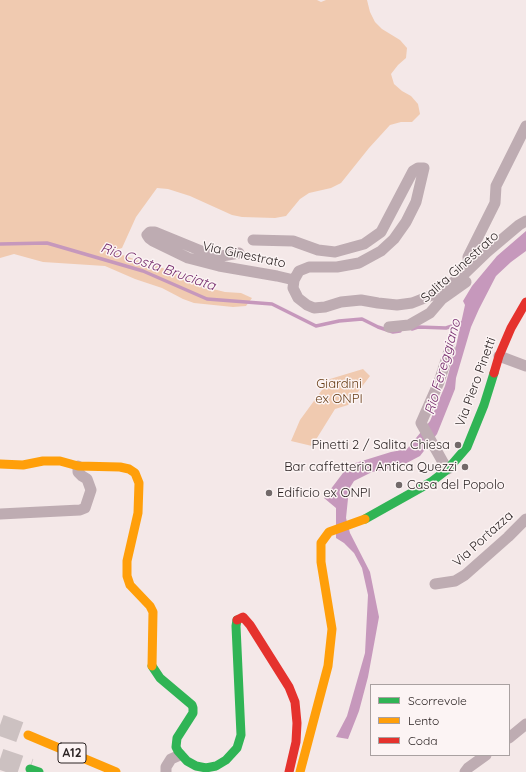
<!DOCTYPE html>
<html>
<head>
<meta charset="utf-8">
<style>
	body { margin:0 }
	#map { position:relative; width:526px; height:772px; overflow:hidden; background:#f4e8e8; font-family:Quicksand,sans-serif }
	canvas { display:block }
	.legend { position:absolute; left:370px; top:684px; width:140px; height:72px; box-sizing:border-box; background:#fcf4f4; border:1px solid #a9a1a1; margin:0; padding:5px 7px; list-style:none; font-size:12px; color:#2c2424 }
	.legend li { display:flex; align-items:center; gap:8px; height:20px }
	.legend b { width:20px; border:1px solid #a9a1a1 }
</style>
</head>
<body>
<div id="map">
<canvas width="526" height="772"></canvas>
<ul class="legend">
<li><b style="height:5px;background:#30b455"></b>Scorrevole</li>
<li><b style="height:5px;background:#ff9f0a"></b>Lento</li>
<li><b style="height:5px;background:#e5322d"></b>Coda</li>
</ul>
</div>
<script>
const ctx = document.querySelector('canvas').getContext('2d');
ctx.lineJoin = 'round';
function fill(path, color) { ctx.fillStyle = color; ctx.fill(path, 'evenodd'); }
const poly = rows => new Path2D(rows.map(r => 'M' + r).join(''));
function stroke(path, color, width, dash) { ctx.strokeStyle = color; ctx.lineWidth = width; ctx.lineCap = dash ? 'butt' : 'round'; ctx.setLineDash(dash || []); ctx.stroke(path); }
function drawText(font, color, halo, rows, align = 'center') {
  ctx.font = font + ' Quicksand,sans-serif'; ctx.lineWidth = 3; ctx.setLineDash([]); ctx.textBaseline = 'middle'; ctx.strokeStyle = halo; ctx.fillStyle = color; for (const [text, x, y, turn = 0] of rows) {
    ctx.save(); ctx.translate(x, y); ctx.rotate((+turn || 0) * Math.PI / 180); ctx.textAlign = isNaN(turn) ? turn : align; if (halo) ctx.strokeText(text, 0, 0); ctx.fillText(text, 0, 0); ctx.restore();
  }
}
fill(poly([
	[0,0,317,0,321,2,326,0,367,0,370,12,375,22,382,29,400,40,407,48,406,58,398,65,391,74,394,84,402,91,411,96,418,104,420,114,412,122,401,122,390,125,369,148,341,183,331,188,309,193,300,199,286,216,275,218,242,217,232,215,190,196,168,189,157,188,136,217,122,248,112,251,139,261,153,264,213,289,225,292,241,293,252,298,246,306,233,307,194,303,183,299,162,288,135,279,105,266,43,262,14,254,0,258],
	[363,369,370,376,348,405,335,409,312,446,291,441,300,420,330,379]
]), '#f0cab0');
fill(poly([
	[526,231,526,251,511,262,496,276,479,309,471,327,456,378,455,389,437,434,420,456,401,466,372,472,354,481,349,489,346,518,350,533,370,572,379,617,368,677,359,711,348,739,336,737,347,716,365,653,368,595,362,568,354,553,344,543,336,538,336,508,324,498,349,465,391,452,407,449,430,421,445,386,456,346,465,305,463,301,472,286,497,256]
]), '#c698bc');
stroke(poly([
	[0,244,47,243,143,271,207,299,272,304,316,326,339,321,362,319,378,327,393,332,400,331],
	[412,329,418,327,446,328,464,322]
]), '#c698bc', 3.5);
stroke(poly([
	[0,725,28,735],
	[0,759,30,769]
]), '#ccc1c1', 21, [21, 10]);
stroke(poly([
	[253,240,293,241,318,250,335,252,364,244,381,232,413,171,418,168,424,168,416,202,406,222,394,239,381,251,359,263,337,267,309,267,299,271,294,280,293,288,298,298,307,305,314,308,325,307,341,302,361,300,378,303,397,305,412,303,435,294,461,277,487,252,519,225,526,221],
	[239,253,216,257,155,232,150,232,147,235,149,238,153,241,188,258,219,266,277,276,294,280],
	[469,269,468,257,495,203,496,186,526,126],
	[389,327,409,325,430,313,442,299,466,282],
	[499,356,526,366],
	[448,469,444,464,421,423,439,382,450,348],
	[0,514,80,510,85,508,91,490,87,479,82,476,78,472,78,466],
	[435,584,455,581,465,575,508,537,526,519],
	[509,738,526,724],
	[166,772,166,767,171,759,180,755],
	[465,772,468,768,486,755]
]), '#beacb2', 11);
stroke(poly([
	[365,519,431,482,448,469,467,447,484,405,494,373],
	[152,666,160,678,192,705,193,708,193,713,177,738,176,747,178,751,187,761,196,766,206,768,216,766,226,760,237,748,241,735,236,626,237,620],
	[30,769,39,772]
]), '#30b455', 9);
stroke(poly([
	[0,464,23,465,43,461,60,461,78,466,120,467,129,469,135,473,139,483,138,513,127,561,127,576,130,585,150,606,153,612,152,666],
	[28,735,116,772],
	[300,772,328,666,332,629,321,562,321,543,329,532,365,519]
]), '#ff9f0a', 9);
stroke(poly([
	[494,373,499,356,511,328,526,302],
	[237,620,243,617,250,625,289,687,295,702,297,723,296,742,289,772]
]), '#e5322d', 9);
for (const [x, y, r, color] of [
	[458,445,4,"#726969"],
	[465,467,4,"#726969"],
	[399,485,4,"#726969"],
	[269,493,4,"#726969"]
]) { const dot = new Path2D(); dot.arc(x, y, r, 0, 2 * Math.PI); ctx.fillStyle = color; ctx.fill(dot); stroke(dot, '#fcf4f4', 1.5); }
for (const [x, y, w] of [
	[72,753,28]
]) { const box = new Path2D(); box.roundRect(x - w / 2, y - 10, w, 20, 3); ctx.fillStyle = '#fcf4f4'; ctx.fill(box); stroke(box, '#2c2424', 1); }
drawText('bold 12px', '#2c2424', null, [
	["A12",72,753]
]);
drawText('13px', '#2c2424', '#fcf4f4', [
	["Via Ginestrato",244,255,12],
	["Salita Ginestrato",460,267,-42],
	["Via Piero Pinetti",476,382,-70],
	["Via Portazza",483,539,-42]
]);
drawText('13px', '#673d16', '#fcf4f4', [
	["Giardini",339,384],
	["ex ONPI",339,399]
]);
drawText('13px', '#2c2424', '#fcf4f4', [
	["Pinetti 2 / Salita Chiesa",450,445],
	["Bar caffetteria Antica Quezzi",457,467],
	["Casa del Popolo",407,485,"left"],
	["Edificio ex ONPI",277,493,"left"]
], 'right');
drawText('italic 14px', '#772e6f', '#fcf4f4', [
	["Rio Costa Bruciata",158,267,19],
	["Rio Fereggiano",443,367,-74]
]);
</script>
</body>
</html>
